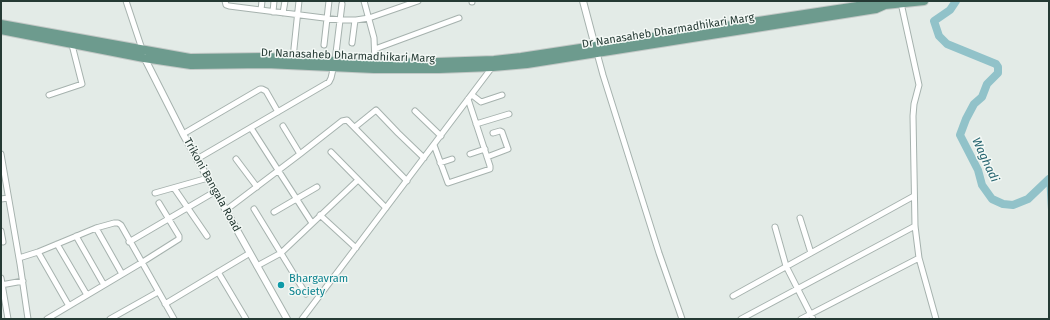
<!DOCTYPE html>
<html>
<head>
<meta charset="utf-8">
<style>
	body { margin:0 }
	#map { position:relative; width:1050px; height:320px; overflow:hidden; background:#e3ebe7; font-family:"Fira Sans",sans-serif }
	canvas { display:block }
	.frame { position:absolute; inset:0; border:2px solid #253a34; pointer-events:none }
</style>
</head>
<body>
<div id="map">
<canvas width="1050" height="320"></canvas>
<div class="frame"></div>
</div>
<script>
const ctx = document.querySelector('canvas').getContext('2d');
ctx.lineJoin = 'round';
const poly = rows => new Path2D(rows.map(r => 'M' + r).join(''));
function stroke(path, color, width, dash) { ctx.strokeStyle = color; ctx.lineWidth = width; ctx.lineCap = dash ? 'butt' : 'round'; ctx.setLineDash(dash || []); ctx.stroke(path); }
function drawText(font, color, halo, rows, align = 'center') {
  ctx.font = font + ' "Fira Sans",sans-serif'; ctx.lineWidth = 3; ctx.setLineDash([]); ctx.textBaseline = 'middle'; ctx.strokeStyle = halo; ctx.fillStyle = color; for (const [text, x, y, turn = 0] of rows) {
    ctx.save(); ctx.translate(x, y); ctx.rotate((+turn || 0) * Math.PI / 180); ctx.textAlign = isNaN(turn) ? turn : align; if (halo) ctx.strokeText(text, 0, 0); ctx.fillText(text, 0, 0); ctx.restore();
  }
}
stroke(poly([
	[1047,180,1049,214]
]), '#91c2c9', 1.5);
stroke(poly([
	[956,1,950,10,934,21,939,36,947,44,996,64,998,67,998,73,987,84,982,97,974,104,966,119,960,135,978,170,982,185,992,199,1003,204,1013,205,1028,199,1049,179]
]), '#91c2c9', 8);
const minor = poly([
	[126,1,142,49],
	[225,1,226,5,229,6,340,20,356,20,369,18,418,1],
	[364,1,374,38,375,63],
	[472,1,472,2],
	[901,3,919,85,914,104,913,116,915,226,919,258,936,319],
	[261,10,262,1],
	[273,12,274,1],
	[283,13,285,1],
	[352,43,355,20],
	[324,45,329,1],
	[375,49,459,18],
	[597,53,603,75,659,253,682,319],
	[293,58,299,1],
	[49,95,82,84,71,41],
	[472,95,481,102,502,95],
	[415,111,441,136],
	[476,124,509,114],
	[283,126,300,154],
	[355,127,376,110,398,133,424,158],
	[251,128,312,223],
	[183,134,260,89,262,89,266,91,278,112],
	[434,145,448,183,490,169,490,166,468,99],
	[331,152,386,208],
	[1,154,20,264,28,319],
	[470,154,485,149],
	[487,157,508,149,502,132,500,131,493,133],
	[197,159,329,82,331,78,335,61,342,4],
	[236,159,257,187],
	[440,163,452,159],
	[174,188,207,236],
	[155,193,208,178],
	[1,199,8,198],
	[254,209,306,294],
	[226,210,300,154,342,121,347,120,407,181],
	[274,212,317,187],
	[320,215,356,248],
	[800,218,811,253],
	[775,227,786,266,813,319],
	[96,228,122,274],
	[1,231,3,242],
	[76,236,104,285],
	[129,242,216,191],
	[57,244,87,295],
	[38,252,69,306],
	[19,258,38,252,96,228,114,223,118,223,121,225,174,319],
	[257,266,281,253,358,180],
	[218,272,246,319],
	[1,278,8,319],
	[1,285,23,281],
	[733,296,914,196],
	[165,304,250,253],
	[47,319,141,263,179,239,179,236,159,203],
	[110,319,158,292],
	[302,319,493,66],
	[741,319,915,226],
	[801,319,919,258]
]);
const tertiary = poly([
	[583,1,596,50],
	[143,55,183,134,287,319]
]);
const primary = poly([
	[1,24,190,58,266,57,375,63,437,62,494,60,521,57,877,3,885,5,924,1],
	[1,30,144,58,191,65,266,64,374,69,439,69,493,67,527,64,876,9,885,5]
]);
stroke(minor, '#a6b2ae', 7);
stroke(tertiary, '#a6b2ae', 8);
stroke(primary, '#c2c8c6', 10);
stroke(minor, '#fff', 5);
stroke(tertiary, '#fff', 6);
stroke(primary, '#6d9b8e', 8);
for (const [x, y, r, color] of [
	[281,285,4,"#0f9aa8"]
]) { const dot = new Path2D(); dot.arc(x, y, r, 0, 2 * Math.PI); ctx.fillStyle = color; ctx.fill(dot); stroke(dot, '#f3f8f5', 1.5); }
drawText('11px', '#253a34', '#f3f8f5', [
	["Dr Nanasaheb Dharmadhikari Marg",668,31,-9],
	["Dr Nanasaheb Dharmadhikari Marg",348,56,2],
	["Trikoni Bangala Road",212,185,61]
]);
drawText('11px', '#0d838f', '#f3f8f5', [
	["Bhargavram",289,279],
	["Society",289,292]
], 'left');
drawText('italic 12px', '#26646f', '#f3f8f5', [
	["Waghadi",985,160,65]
]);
</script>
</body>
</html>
